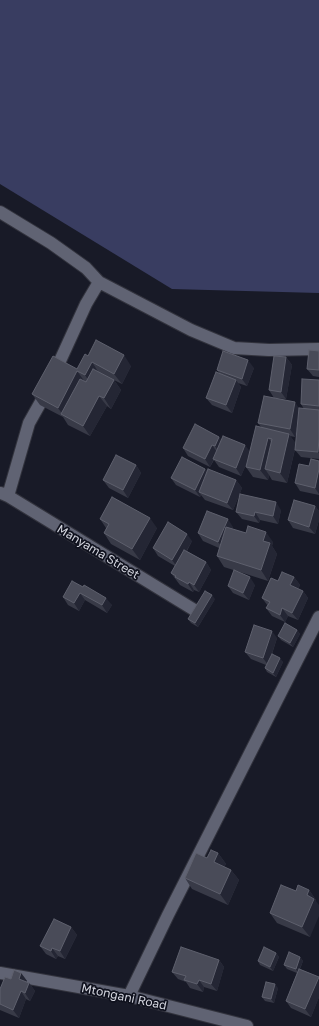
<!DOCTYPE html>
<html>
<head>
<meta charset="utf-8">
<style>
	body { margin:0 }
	canvas { display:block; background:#181a27 }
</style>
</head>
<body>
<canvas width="319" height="1026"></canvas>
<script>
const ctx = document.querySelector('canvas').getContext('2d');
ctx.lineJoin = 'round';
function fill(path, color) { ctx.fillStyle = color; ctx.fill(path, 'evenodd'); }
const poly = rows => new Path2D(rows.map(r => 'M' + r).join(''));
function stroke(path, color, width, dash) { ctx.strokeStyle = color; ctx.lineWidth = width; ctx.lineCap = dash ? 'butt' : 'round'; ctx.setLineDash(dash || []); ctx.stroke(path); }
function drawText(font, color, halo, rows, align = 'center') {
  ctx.font = font + ' "Golos Text",sans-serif'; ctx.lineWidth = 3.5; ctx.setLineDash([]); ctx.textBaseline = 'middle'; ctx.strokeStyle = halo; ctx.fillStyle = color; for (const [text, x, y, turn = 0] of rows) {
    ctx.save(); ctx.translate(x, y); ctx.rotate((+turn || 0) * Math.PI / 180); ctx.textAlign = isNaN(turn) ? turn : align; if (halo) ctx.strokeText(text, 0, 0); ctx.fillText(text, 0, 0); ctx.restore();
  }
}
fill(poly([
	[0,0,319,0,319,293,172,289,0,184]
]), '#393d61');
const street = poly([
	[0,212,51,243,86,268,99,282,191,330,234,348,269,350,319,349],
	[54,374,86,304,99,282],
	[1,493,8,496,196,611],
	[8,496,29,423,47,391],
	[0,973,129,996,247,1026],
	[129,996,168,915,319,617]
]);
stroke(street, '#32333d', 14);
stroke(street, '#606373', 12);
fill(poly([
	[319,351,319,377,313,376,307,369],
	[88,356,131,366,122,384,114,380,121,390,111,409,107,406,90,436,68,425,63,417,40,405,32,394,77,369],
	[286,357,292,365,286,399,274,398,269,390],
	[254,368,247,386,238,383,241,387,232,413,212,405,206,398,219,373,217,370],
	[319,380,319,459,301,457,295,450,296,445,287,483,272,480,269,475,268,480,253,477,246,467,248,460,241,476,219,467,214,460,210,467,188,456,183,448,221,440,250,452,261,427,258,423,299,408,304,409,301,404],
	[298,424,296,444,290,436,295,437],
	[319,461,319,495,300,491,295,483,309,466],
	[136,465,141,473,128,498,109,488,103,480],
	[205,469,207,471,236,480,242,488,233,510,205,500,201,495,200,497,176,485,171,478],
	[315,506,319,511,319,520,315,534,293,528,288,520],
	[281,510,278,524,260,520,259,523,242,519,236,512],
	[100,519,157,528,140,560,111,544,104,533,106,528],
	[233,527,232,529,273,542,272,546,277,554,268,581,224,567,217,556,219,548,203,541,198,533],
	[192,541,187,551,206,562,211,570,199,592,194,590,193,592,180,585,171,573,175,566,158,556,153,548],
	[294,577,300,585,298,589,303,591,308,598,298,620,288,616,285,622,272,616,266,608,268,606,262,598,278,581],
	[255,585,249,600,233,593,228,586],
	[83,587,112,605,107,613,85,600,79,611,68,605,63,597],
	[215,599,198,627,191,623,188,619],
	[297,630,300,634,293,647,281,640,278,636],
	[277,638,272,654,283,662,276,677,267,672,265,668,266,665,251,659,245,652],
	[218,853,226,864,224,867,231,870,239,880,228,905,192,889,185,878,207,858],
	[309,890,316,900,310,937,277,923,270,913,296,891],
	[71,927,77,935,65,959,58,956,56,959,46,954,40,946],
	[276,953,279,957,273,971,260,965,258,961],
	[300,957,303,961,300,969,319,977,319,997,311,1017,291,1008,286,1001,297,973,287,969,284,965],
	[219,960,224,967,217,991,204,987,203,992,190,988,186,982,178,979,172,972],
	[21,973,27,981,26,982,29,983,35,991,30,1001,26,999,19,1018,0,1010,0,1004,11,979],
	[278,988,274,1003,265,1001,262,997]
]), '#383a47');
fill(poly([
	[124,355,131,366,122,384,114,374],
	[286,357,292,365,286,399,281,392],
	[248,360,254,368,247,386,242,379],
	[92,362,99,373,92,386,85,375],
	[77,371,85,382,63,415,58,408],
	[114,380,121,390,111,409,104,398],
	[236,380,241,387,232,413,226,405],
	[99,396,107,406,90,436,83,426],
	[295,402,300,410,295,437,290,429],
	[289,434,296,444,287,483,280,473],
	[219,437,225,444,220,454,215,446],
	[268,438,276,448,265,469,269,475,268,480,260,470],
	[319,438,319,453,318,452],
	[212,445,217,452,210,467,205,459],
	[245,445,251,453,241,476,236,468],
	[136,465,141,473,128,498,123,490],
	[205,469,211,477,199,492,201,495,200,497,195,490],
	[319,469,319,494,315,488],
	[236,480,242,488,233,510,227,503],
	[276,502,281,510,278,524,273,516],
	[315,506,319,511,319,520,315,534,309,527],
	[255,512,260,520,259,523,254,516],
	[150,518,157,528,140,560,132,549],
	[228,519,233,527,224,549,218,542],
	[266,532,273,542,272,546,277,554,268,581,261,570,263,541],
	[187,534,192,541,177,567,172,560],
	[206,562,211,570,199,592,194,585],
	[250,577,255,585,249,600,243,593],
	[294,577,300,585,296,593,290,585],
	[189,582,194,590,193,592,188,584],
	[303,591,308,598,298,620,292,613],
	[80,593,85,600,79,611,74,603],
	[212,595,215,599,198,627,195,623],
	[106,598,112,605,107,613,102,605],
	[282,608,288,616,285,622,280,615],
	[297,630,300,634,293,647,290,643],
	[272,631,277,638,268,665,263,658],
	[280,658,283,662,276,677,273,673],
	[218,853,226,864,221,873,214,862],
	[231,870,239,880,228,905,220,894],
	[309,890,316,900,316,901,319,905,319,916,310,937,302,927,307,895],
	[71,927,77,935,65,959,60,951],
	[52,948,58,956,56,959,51,951],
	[276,953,279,957,273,971,270,967],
	[300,957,303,961,298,973,296,969],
	[219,960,224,967,217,991,211,984],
	[21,973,27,981,24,986,19,979],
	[319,977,319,997,311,1017,305,1009],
	[199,980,204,987,203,992,197,984],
	[29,983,35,991,30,1001,25,993],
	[275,984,278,988,274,1003,271,999],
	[21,991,26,999,19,1018,13,1010]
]), '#242634');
const building = poly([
	[96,340,124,355,114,374,92,362,85,375,77,371,58,408,32,394,53,356,77,369,85,354,88,356,96,340],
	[309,350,319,351,319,370,307,369,309,350],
	[223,351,248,360,242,379,217,370,223,351],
	[274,356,286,357,281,392,269,390,274,356],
	[93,369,114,380,104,398,99,396,83,426,61,414,80,379,86,382,93,369],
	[216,372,236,380,226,405,206,398,216,372],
	[302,379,319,380,319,406,301,404,302,379],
	[264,396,295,402,290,429,258,423,264,396],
	[299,408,319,410,319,438,318,452,295,450,299,408],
	[195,424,219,437,215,446,212,445,205,459,183,448,195,424],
	[256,426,289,434,280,473,265,469,272,439,268,438,260,470,246,467,256,426],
	[223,436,245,445,236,468,213,459,223,436],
	[116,455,136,465,123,490,103,480,116,455],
	[182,457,205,469,195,490,171,478,182,457],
	[311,459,319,461,319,469,315,488,295,483,299,464,309,466,311,459],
	[208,469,236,480,227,503,199,492,208,469],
	[240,494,276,502,273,516,255,512,254,516,236,512,240,494],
	[112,497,150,518,132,549,104,533,109,524,100,519,112,497],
	[294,500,315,506,309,527,288,520,294,500],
	[207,511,228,519,218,542,198,533,207,511],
	[168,522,187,534,172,560,153,548,168,522],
	[248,526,266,532,263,541,270,543,261,570,217,556,226,527,246,533,248,526],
	[184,550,206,562,194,585,189,582,188,584,175,577,176,576,171,573,184,550],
	[234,570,250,577,243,593,228,586,234,570],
	[282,572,294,577,290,585,303,591,292,613,282,608,280,615,266,608,270,602,262,598,271,578,278,581,282,572],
	[72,581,83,587,84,585,106,598,102,605,80,593,74,603,63,597,72,581],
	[205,591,212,595,195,623,188,619,205,591],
	[285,623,297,630,290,643,278,636,285,623],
	[254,625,272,631,263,658,245,652,254,625],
	[272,654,280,658,273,673,265,668,272,654],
	[211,850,218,853,214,862,231,870,220,894,185,878,196,853,207,858,211,850],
	[281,885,296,891,298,885,309,890,307,895,314,899,302,927,270,913,281,885],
	[54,919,71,927,60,951,52,948,51,951,40,946,54,919],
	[181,947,219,960,211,984,199,980,197,984,184,980,186,976,172,972,181,947],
	[264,947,276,953,270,967,258,961,264,947],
	[289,952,300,957,296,969,284,965,289,952],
	[299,969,319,977,305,1009,286,1001,299,969],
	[14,970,21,973,19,979,29,983,25,993,21,991,13,1010,0,1004,0,989,5,977,11,979,14,970],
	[266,982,275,984,271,999,262,997,266,982]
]);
fill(building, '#494b58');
stroke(building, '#5e606d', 1);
drawText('12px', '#d4d6df', '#0f111d', [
	["Manyama Street",98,552,31],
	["Mtongani Road",124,997,12]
]);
</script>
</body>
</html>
